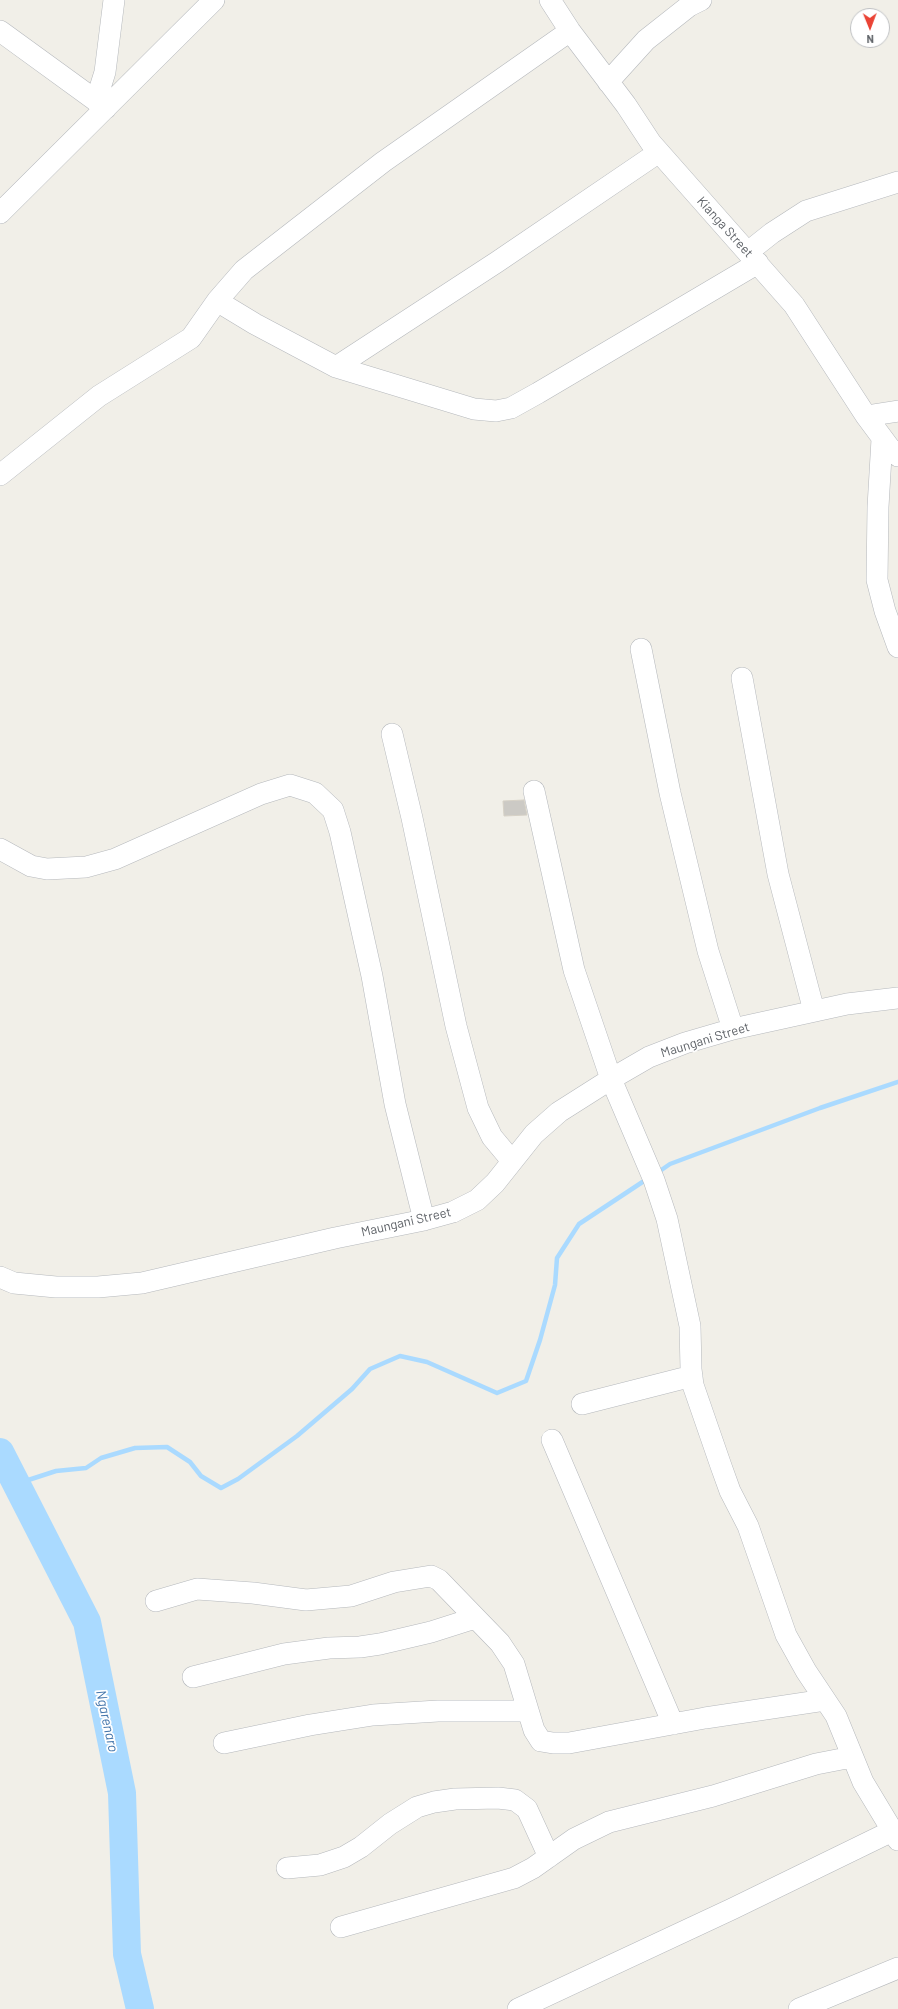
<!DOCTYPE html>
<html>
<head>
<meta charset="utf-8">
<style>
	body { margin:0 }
	#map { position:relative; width:898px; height:2009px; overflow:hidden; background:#f1efe8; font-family:Barlow,sans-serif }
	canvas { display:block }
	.north { position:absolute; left:850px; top:8px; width:40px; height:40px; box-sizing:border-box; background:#fff; border:1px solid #bfc1c3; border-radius:50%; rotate:179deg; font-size:11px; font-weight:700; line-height:16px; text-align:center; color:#5f6368 }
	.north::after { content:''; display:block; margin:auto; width:14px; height:18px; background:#ea4335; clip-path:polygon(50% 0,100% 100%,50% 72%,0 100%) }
</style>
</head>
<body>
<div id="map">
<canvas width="898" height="2009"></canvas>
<div class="north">N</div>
</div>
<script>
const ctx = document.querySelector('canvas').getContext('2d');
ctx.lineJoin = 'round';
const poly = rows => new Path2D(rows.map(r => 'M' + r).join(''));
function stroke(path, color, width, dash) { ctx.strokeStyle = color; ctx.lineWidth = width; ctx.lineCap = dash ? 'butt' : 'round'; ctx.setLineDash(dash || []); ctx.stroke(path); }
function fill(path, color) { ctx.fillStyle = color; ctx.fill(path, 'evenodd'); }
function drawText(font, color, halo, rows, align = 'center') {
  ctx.font = font + ' Barlow,sans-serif'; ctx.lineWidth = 3.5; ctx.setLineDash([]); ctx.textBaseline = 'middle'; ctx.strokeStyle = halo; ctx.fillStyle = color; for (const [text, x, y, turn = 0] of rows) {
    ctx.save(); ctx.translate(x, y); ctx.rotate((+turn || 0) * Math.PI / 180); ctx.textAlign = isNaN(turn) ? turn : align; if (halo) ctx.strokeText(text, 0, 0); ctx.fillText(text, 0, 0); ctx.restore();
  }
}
stroke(poly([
	[657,1173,670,1164,820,1108,898,1082],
	[16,1484,56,1471,86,1468,101,1458,135,1448,167,1447,190,1462,201,1476,221,1488,238,1479,297,1436,352,1389,370,1369,400,1356,427,1362,497,1393,526,1381,540,1340,555,1285,557,1258,579,1224,647,1179]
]), '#aadaff', 4.5);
stroke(poly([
	[0,1452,87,1622,122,1793,127,1954,140,2009]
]), '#aadaff', 28);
const building = poly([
	[524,800,527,815,504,816,503,801,524,800]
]);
fill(building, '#cccac5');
stroke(building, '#d6d1c6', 1);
const minor = poly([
	[550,0,570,31,626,105,651,143,794,305,866,416,889,447,898,456],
	[0,31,106,108],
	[608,82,646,40,689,6,701,0],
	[96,101,105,72,114,0],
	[0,213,214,0],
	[748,252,772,233,806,211,898,182],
	[217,301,255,324,336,367,474,409,496,411,511,408,538,393,758,263],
	[336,367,497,262,659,152],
	[866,416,898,411],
	[882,439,878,507,877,580,885,611,898,647],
	[0,475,99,396,191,338,217,301,244,270,383,162,570,31],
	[641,649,670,793,708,951,733,1029],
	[742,678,778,874,814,1011],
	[392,734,412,818,456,1026,478,1108,492,1137,512,1161],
	[534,791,574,970,611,1079,654,1180,667,1219,690,1326,691,1369,693,1385,721,1466,730,1491,748,1526,786,1635,806,1671,836,1716,863,1782,898,1840],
	[0,849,31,866,47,869,86,867,115,859,261,794,290,785,315,793,333,810,340,832,372,976,395,1104,424,1220],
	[0,1277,14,1283,56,1287,98,1287,142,1283,335,1238,424,1220,453,1212,477,1200,495,1183,534,1134,559,1112,611,1079,649,1057,685,1043,733,1029,847,1004,898,998],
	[582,1404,692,1376],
	[552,1440,673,1724],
	[156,1601,197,1589,253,1593,306,1600,351,1596,394,1582,431,1576,439,1580,500,1643,514,1664,534,1730,541,1741,553,1743,569,1743,705,1718,825,1700],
	[193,1677,284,1654,329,1648,360,1647,380,1644,431,1632,475,1618],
	[224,1743,310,1725,373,1715,438,1711,528,1711],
	[287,1868,320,1865,344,1857,361,1847,390,1824,417,1807,434,1802,455,1799,498,1798,515,1800,527,1809,549,1857],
	[341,1927,514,1878,533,1868,574,1839,609,1822,713,1796,816,1764,852,1757],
	[518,2009,732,1909,892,1831],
	[799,2009,898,1968]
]);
stroke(minor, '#b5b8bc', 22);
stroke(minor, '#fff', 21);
drawText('13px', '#5f6368', '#fff', [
	["Kianga Street",725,227,48],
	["Maungani Street",705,1040,-17],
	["Maungani Street",406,1222,-13]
]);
drawText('italic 14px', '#4174aa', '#fff', [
	["Ngarenaro",107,1721,78]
]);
</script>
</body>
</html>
